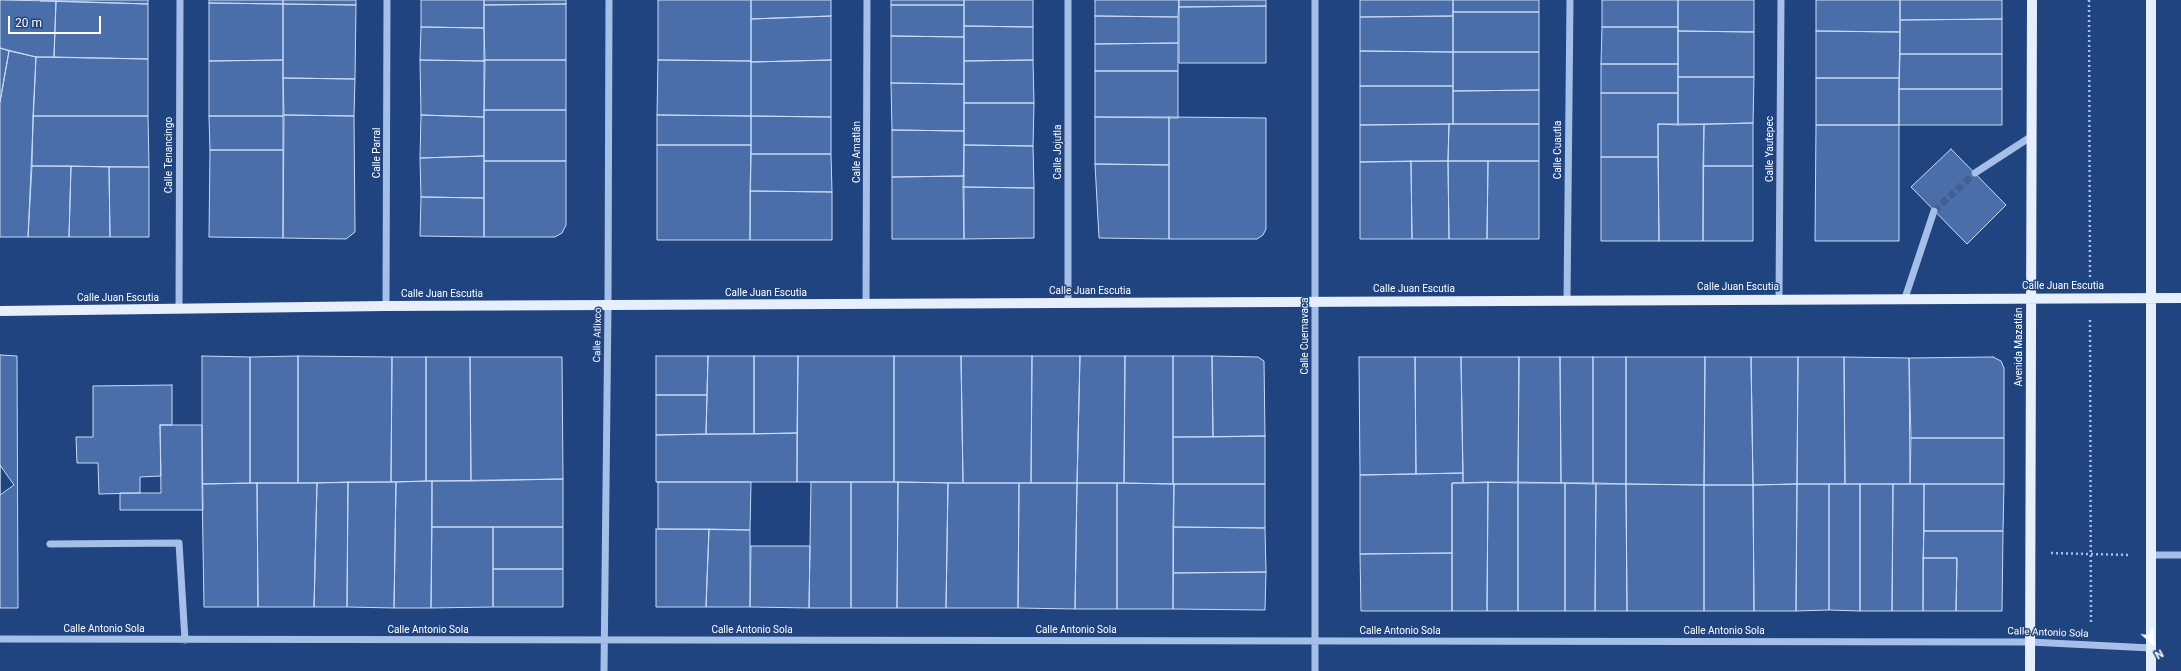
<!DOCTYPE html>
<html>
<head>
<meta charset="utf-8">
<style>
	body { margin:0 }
	#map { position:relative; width:2181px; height:671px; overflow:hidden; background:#20447f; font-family:Roboto,sans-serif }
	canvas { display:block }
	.north { position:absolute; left:2133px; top:623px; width:40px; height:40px; -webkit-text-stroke:3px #20447f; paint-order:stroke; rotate:152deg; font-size:11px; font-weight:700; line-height:16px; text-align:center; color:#fff }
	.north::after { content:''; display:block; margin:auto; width:14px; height:18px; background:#fff; clip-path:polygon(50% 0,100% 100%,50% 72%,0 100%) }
	.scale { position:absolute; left:8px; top:16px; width:93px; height:18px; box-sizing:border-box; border:2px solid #fff; border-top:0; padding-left:5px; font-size:12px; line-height:14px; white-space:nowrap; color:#fff; -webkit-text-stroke:3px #20447f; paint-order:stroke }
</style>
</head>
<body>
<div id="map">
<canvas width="2181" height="671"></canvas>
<div class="north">N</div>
<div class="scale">20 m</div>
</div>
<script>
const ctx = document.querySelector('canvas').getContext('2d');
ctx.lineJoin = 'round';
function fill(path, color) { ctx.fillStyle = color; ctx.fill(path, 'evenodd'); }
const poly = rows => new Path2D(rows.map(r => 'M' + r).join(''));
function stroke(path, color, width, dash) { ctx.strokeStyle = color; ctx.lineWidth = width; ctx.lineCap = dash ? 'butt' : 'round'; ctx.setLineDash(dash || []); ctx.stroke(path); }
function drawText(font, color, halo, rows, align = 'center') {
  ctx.font = font + ' Roboto,sans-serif'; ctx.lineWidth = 3; ctx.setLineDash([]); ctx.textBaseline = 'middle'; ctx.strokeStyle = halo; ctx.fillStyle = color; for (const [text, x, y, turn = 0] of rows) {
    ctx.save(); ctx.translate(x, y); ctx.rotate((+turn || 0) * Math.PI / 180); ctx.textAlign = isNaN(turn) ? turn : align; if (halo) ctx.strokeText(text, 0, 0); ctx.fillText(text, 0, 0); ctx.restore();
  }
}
const building = poly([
	[0,0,56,1,54,57,36,57,0,48,0,0],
	[148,0,148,4,40,1,40,0,148,0],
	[209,0,283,0,283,4,209,3,209,0],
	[283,0,356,0,356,5,283,4,283,0],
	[421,0,484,0,484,28,421,27,421,0],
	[484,0,566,0,566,4,484,5,484,0],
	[658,0,751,0,751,61,658,60,658,0],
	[751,0,831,0,831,16,751,19,751,0],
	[891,0,964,0,964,5,891,5,891,0],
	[964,0,1033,0,1033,27,964,26,964,0],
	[1095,0,1179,0,1178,17,1095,16,1095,0],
	[1179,0,1266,0,1266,6,1179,7,1179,0],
	[1360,0,1453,0,1453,16,1360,17,1360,0],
	[1453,0,1539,0,1539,12,1453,12,1453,0],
	[1602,0,1678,0,1678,27,1602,27,1602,0],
	[1678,0,1754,0,1754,32,1678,31,1678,0],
	[1816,0,1900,0,1900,32,1816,31,1816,0],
	[1900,0,2002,0,2002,19,1900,20,1900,0],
	[56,1,148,4,148,59,54,57,56,1],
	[209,3,283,4,283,60,209,61,209,3],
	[283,4,356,5,355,79,283,78,283,4],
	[566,4,566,60,484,60,484,5,566,4],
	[891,5,964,5,964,37,891,36,891,5],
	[1266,6,1266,63,1179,63,1179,7,1266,6],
	[1453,12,1539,12,1539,52,1453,52,1453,12],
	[831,16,831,60,751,62,751,19,831,16],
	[1095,16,1178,17,1178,43,1095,44,1095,16],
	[1453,16,1453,52,1360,51,1360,17,1453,16],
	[2002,19,2002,54,1900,54,1900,20,2002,19],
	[964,26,1033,27,1033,60,964,61,964,26],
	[421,27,484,28,485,61,420,60,421,27],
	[1602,27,1678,27,1678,64,1601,64,1602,27],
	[1678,31,1754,32,1754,77,1678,77,1678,31],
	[1816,31,1900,32,1899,78,1816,78,1816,31],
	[891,36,964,37,964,84,891,83,891,36],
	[1178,43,1178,71,1095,71,1095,44,1178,43],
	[0,48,9,51,0,102,0,48],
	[9,51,36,57,28,237,0,237,0,102,9,51],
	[1360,51,1453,52,1453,86,1360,86,1360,51],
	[1453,52,1539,52,1539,90,1453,91,1453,52],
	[1900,54,2002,54,2002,89,1899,89,1900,54],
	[36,57,148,59,148,116,33,116,36,57],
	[283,60,283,116,209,116,209,61,283,60],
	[420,60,485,61,484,117,421,115,420,60],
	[484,60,566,60,566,110,484,110,484,60],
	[658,60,751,61,751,116,657,115,658,60],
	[831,60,831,117,751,116,751,62,831,60],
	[1033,60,1034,103,964,103,964,61,1033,60],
	[1601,64,1678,64,1678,93,1601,93,1601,64],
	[1095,71,1178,71,1178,118,1095,117,1095,71],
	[1678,77,1754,77,1753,123,1678,125,1678,77],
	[283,78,355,79,354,116,284,115,283,78],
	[1816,78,1899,78,1899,125,1816,125,1816,78],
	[891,83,964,84,964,131,892,130,891,83],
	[1360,86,1453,86,1453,124,1360,125,1360,86],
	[1899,89,2002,89,2002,125,1899,125,1899,89],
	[1539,90,1539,124,1453,124,1453,91,1539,90],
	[1601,93,1678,93,1678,125,1658,124,1658,157,1601,157,1601,93],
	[964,103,1034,103,1033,146,964,145,964,103],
	[484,110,566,110,566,161,484,161,484,110],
	[284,115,354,116,355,232,346,239,283,238,284,115],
	[421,115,484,117,484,156,420,158,421,115],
	[657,115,751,116,751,145,657,145,657,115],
	[33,116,148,116,149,167,32,166,33,116],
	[209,116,283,116,283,150,210,150,209,116],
	[751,116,831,117,831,154,751,154,751,116],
	[1095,117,1169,117,1169,165,1095,164,1095,117],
	[1169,117,1266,118,1266,229,1263,235,1257,239,1169,239,1169,117],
	[1753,123,1753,166,1703,166,1704,124,1753,123],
	[1449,124,1539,124,1539,161,1448,161,1449,124],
	[1449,124,1448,161,1360,162,1360,125,1449,124],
	[1658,124,1704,124,1703,241,1659,241,1658,124],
	[1816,125,1899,125,1899,241,1815,241,1816,125],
	[892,130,964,131,964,176,892,177,892,130],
	[657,145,751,145,750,240,657,240,657,145],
	[964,145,1033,146,1034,188,963,187,964,145],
	[1951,149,2006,205,1967,244,1911,187,1951,149],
	[210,150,283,150,283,238,209,237,210,150],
	[751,154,831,154,832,192,750,191,751,154],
	[484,156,484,198,421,197,420,158,484,156],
	[1601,157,1658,157,1659,241,1601,241,1601,157],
	[484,161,566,161,566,225,562,233,555,237,484,237,484,161],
	[1411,161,1412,239,1360,239,1360,162,1411,161],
	[1411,161,1448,161,1449,239,1412,239,1411,161],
	[1448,161,1488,161,1487,239,1449,239,1448,161],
	[1488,161,1539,161,1539,239,1487,239,1488,161],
	[1095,164,1169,165,1169,239,1099,238,1095,164],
	[32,166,71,166,69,237,28,237,32,166],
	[71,166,109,167,110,237,69,237,71,166],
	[1703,166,1753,166,1753,241,1703,241,1703,166],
	[109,167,149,167,149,237,110,237,109,167],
	[964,176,964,239,892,239,892,177,964,176],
	[963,187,1034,188,1034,238,964,239,963,187],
	[750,191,832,192,832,240,750,240,750,191],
	[421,197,484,198,484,237,420,236,421,197],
	[0,355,17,356,18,608,0,608,0,355],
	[202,356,250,357,250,483,202,484,202,356],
	[298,356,392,357,391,482,298,483,298,356],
	[298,356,298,483,250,483,250,357,298,356],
	[656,356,708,356,707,395,656,395,656,356],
	[708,356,754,356,754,434,706,434,708,356],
	[754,356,798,356,797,433,754,434,754,356],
	[798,356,894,356,894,482,797,482,798,356],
	[894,356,961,356,963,483,894,482,894,356],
	[961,356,1032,356,1031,483,963,483,961,356],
	[1032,356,1080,356,1077,483,1031,483,1032,356],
	[1080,356,1125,356,1124,483,1077,483,1080,356],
	[1125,356,1173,356,1173,484,1124,483,1125,356],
	[1173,356,1212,356,1213,437,1173,437,1173,356],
	[1212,356,1258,357,1264,361,1265,436,1213,437,1212,356],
	[392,357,426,357,426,481,391,482,392,357],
	[426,357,470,357,471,481,426,481,426,357],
	[470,357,562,357,563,479,471,481,470,357],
	[1359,357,1415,357,1416,474,1360,475,1359,357],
	[1415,357,1461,357,1463,473,1416,474,1415,357],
	[1461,357,1519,357,1518,482,1463,483,1461,357],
	[1519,357,1560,357,1561,483,1518,482,1519,357],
	[1560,357,1593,357,1593,484,1561,483,1560,357],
	[1593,357,1626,357,1626,484,1593,484,1593,357],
	[1626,357,1705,357,1704,485,1626,484,1626,357],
	[1705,357,1751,357,1753,485,1704,485,1705,357],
	[1751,357,1798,357,1797,484,1753,485,1751,357],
	[1798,357,1844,357,1845,484,1797,484,1798,357],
	[1844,357,1909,358,1910,484,1845,484,1844,357],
	[1993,357,2001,361,2004,368,2004,438,1911,438,1909,358,1993,357],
	[172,385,172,425,160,425,161,476,140,477,140,493,99,494,98,463,77,463,76,437,93,437,93,386,172,385],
	[656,395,707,395,706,434,656,435,656,395],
	[160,425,202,425,203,510,120,510,120,493,161,493,160,425],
	[797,433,797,482,656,482,656,435,797,433],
	[1265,436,1265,484,1173,484,1173,437,1265,436],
	[1911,438,2004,438,2004,484,1910,484,1911,438],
	[0,465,14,485,0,495,0,465],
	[1463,473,1463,483,1452,483,1452,553,1360,554,1360,475,1463,473],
	[563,479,563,527,432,527,432,481,563,479],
	[432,481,431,608,394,608,396,482,432,481],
	[348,482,396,482,394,608,347,607,348,482],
	[348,482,347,607,314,607,317,483,348,482],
	[658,482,751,482,750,530,658,529,658,482],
	[811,482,851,482,851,608,809,608,811,482],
	[851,482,898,482,897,608,851,608,851,482],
	[898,482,948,483,946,608,897,608,898,482],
	[1488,482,1487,611,1452,611,1452,483,1488,482],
	[1488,482,1518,483,1518,611,1487,611,1488,482],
	[257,483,317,483,314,607,258,607,257,483],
	[257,483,258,607,204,607,202,484,257,483],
	[948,483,1019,483,1018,608,946,608,948,483],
	[1019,483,1077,483,1075,609,1018,608,1019,483],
	[1077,483,1117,483,1117,609,1075,609,1077,483],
	[1117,483,1174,484,1173,609,1117,609,1117,483],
	[1518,483,1565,483,1565,611,1518,611,1518,483],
	[1565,483,1596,483,1595,611,1565,611,1565,483],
	[1596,483,1626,484,1627,611,1595,611,1596,483],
	[1174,484,1265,484,1265,528,1173,527,1174,484],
	[1626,484,1704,485,1704,611,1627,611,1626,484],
	[1797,484,1796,611,1754,611,1753,485,1797,484],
	[1797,484,1829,484,1829,610,1796,611,1797,484],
	[1829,484,1860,484,1860,611,1829,610,1829,484],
	[1860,484,1893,484,1892,611,1860,611,1860,484],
	[1893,484,1924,484,1923,611,1892,611,1893,484],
	[1924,484,2004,484,2003,531,1924,531,1924,484],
	[1704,485,1753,485,1754,611,1704,611,1704,485],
	[432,527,493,527,493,607,431,608,432,527],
	[493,527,563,527,563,569,493,569,493,527],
	[1173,527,1265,528,1266,572,1173,573,1173,527],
	[656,529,709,529,706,607,656,607,656,529],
	[709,529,750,530,750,607,706,607,709,529],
	[1924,531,2003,531,2002,611,1956,611,1957,558,1923,558,1924,531],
	[751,546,810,546,809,608,750,607,751,546],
	[1452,553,1452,611,1361,611,1360,554,1452,553],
	[1923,558,1957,558,1956,611,1923,611,1923,558],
	[493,569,563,569,563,607,493,607,493,569],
	[1266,572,1265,610,1173,609,1173,573,1266,572]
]);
fill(building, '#496ea9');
stroke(building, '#c9dbf6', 1);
stroke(poly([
	[1934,211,1975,173]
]), '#416092', 7, [7, 3.5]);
stroke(poly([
	[2089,0,2090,277],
	[2090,320,2091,625],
	[2051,553,2130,555]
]), '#a5bfe8', 2.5, [2, 3]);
stroke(poly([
	[1068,0,1068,304],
	[1315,0,1315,671],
	[1975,173,2032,136],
	[1905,298,1934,211],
	[1779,299,1781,0],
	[1567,300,1570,0],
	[866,305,867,0],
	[386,306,387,0],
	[179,310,180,0],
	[50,544,179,543,185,640],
	[2151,555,2181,555],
	[0,639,2030,642,2151,648],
	[604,671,608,306,609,0]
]), '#a5bfe8', 7);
stroke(poly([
	[2151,0,2151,671],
	[0,311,386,306,2181,298],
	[2030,671,2032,0]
]), '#e7effd', 10);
drawText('10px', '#fff', '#20447f', [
	["Calle Yautepec",1770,149,-90],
	["Calle Cuautla",1558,150,-90],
	["Calle Amatlán",857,152,-90],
	["Calle Jojutla",1058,152,-90],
	["Calle Parral",377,153,-90],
	["Calle Tenancingo",169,155,-90],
	["Calle Juan Escutia",2063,286],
	["Calle Juan Escutia",1738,287],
	["Calle Juan Escutia",1414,289],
	["Calle Juan Escutia",1090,291],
	["Calle Juan Escutia",766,293],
	["Calle Juan Escutia",442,294],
	["Calle Juan Escutia",118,298],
	["Calle Atlixco",598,335,-89],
	["Calle Cuernavaca",1305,336,-90],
	["Avenida Mazatlán",2019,347,-90],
	["Calle Antonio Sola",104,629],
	["Calle Antonio Sola",428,630],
	["Calle Antonio Sola",752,630],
	["Calle Antonio Sola",1076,630],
	["Calle Antonio Sola",1400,631],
	["Calle Antonio Sola",1724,631],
	["Calle Antonio Sola",2048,633,2]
]);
</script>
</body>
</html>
